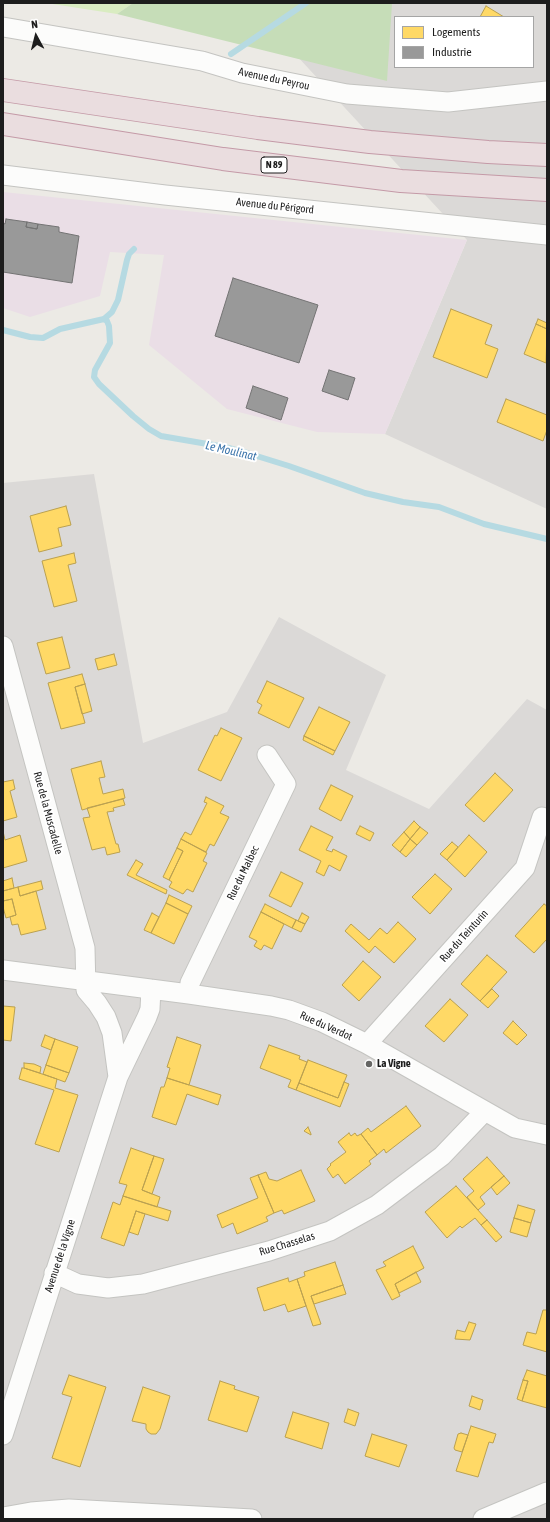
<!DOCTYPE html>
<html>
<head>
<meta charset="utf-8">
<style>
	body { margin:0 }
	#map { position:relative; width:550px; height:1522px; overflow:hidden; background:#eceae5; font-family:"Asap Condensed",sans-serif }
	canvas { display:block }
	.frame { position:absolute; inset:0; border:4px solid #1d1d1d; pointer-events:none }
	.legend { position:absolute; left:394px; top:16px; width:140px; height:52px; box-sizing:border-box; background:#fff; border:1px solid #a5a5a5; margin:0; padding:5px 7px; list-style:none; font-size:12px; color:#1d1d1d }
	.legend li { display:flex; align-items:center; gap:8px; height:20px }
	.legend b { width:20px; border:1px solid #a5a5a5 }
	.north { position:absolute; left:16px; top:16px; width:40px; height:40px; -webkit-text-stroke:3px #fff; paint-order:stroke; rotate:353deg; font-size:11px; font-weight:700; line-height:16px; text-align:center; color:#1d1d1d }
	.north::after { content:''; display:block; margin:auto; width:14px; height:18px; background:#1d1d1d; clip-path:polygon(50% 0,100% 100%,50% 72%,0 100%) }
</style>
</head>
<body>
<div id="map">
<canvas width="550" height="1522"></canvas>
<div class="frame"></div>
<ul class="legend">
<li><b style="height:11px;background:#ffd966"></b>Logements</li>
<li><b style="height:11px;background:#999"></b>Industrie</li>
</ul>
<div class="north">N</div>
</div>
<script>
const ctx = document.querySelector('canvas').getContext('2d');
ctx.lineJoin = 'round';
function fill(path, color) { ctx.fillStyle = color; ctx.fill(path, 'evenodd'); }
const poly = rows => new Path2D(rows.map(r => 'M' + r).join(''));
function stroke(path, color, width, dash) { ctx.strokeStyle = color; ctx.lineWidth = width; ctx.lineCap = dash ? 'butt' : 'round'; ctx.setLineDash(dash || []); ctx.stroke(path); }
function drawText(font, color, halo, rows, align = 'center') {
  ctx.font = font + ' "Asap Condensed",sans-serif'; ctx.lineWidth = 4; ctx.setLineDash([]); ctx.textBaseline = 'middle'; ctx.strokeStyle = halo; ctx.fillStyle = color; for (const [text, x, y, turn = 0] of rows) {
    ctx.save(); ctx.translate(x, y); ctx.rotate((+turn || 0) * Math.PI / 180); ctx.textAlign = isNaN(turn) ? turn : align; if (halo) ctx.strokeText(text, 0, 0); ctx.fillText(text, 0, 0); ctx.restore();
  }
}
fill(poly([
	[248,3,547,3,547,509,385,434,467,240],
	[395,17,533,17,533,67,395,67],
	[94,474,143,743,227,712,279,617,386,675,346,770,429,809,527,699,547,710,547,1519,3,1519,3,483]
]), '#dbd9d7');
fill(poly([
	[3,192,467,240,385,434,317,432,227,409,149,345,164,255,110,252,100,296,30,317,3,308]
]), '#eadee6');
fill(poly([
	[46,3,133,3,117,14]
]), '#d9ecc1');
fill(poly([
	[133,3,392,3,387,81,117,14]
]), '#c6ddb8');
const homes = poly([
	[486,6,504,17,480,17,486,6],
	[451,309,492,325,485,344,498,349,487,378,433,357,451,309],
	[538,319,547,323,547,329,536,324,538,319],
	[536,324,547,329,546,363,524,354,536,324],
	[506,399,547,415,547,430,543,441,497,422,506,399],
	[66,506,71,525,58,528,62,546,39,552,30,516,66,506],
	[74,553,76,563,68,565,77,601,54,607,42,561,74,553],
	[62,637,70,668,46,674,37,643,62,637],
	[114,654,117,665,98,670,95,659,114,654],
	[82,674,85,684,75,687,85,723,61,729,48,683,82,674],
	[267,681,304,698,289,728,258,713,262,705,257,702,267,681],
	[85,684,92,711,82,714,75,687,85,684],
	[319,707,350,722,335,751,304,736,319,707],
	[221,728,242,738,221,781,198,770,215,735,217,736,221,728],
	[304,736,335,751,333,755,303,740,304,736],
	[101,761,105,777,99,778,103,794,123,789,125,798,82,810,71,769,101,761],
	[495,773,513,790,484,822,465,805,495,773],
	[13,780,15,789,10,791,17,817,3,821,3,782,13,780],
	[331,785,353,796,341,821,319,809,331,785],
	[206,797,224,806,220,813,229,817,214,846,210,844,206,852,181,839,185,832,191,835,207,803,204,802,206,797],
	[123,799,125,805,113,808,114,811,107,812,116,844,118,844,120,852,107,855,105,847,92,850,83,818,90,817,87,808,123,799],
	[414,821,420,827,410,839,404,832,414,821],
	[311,826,333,837,326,850,332,852,333,849,347,856,340,871,329,865,324,876,316,872,321,861,299,850,311,826],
	[360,826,374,833,370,841,356,834,360,826],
	[420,827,428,833,417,845,410,839,420,827],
	[3,831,5,840,20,835,27,861,3,868,3,831],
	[404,832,410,839,400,852,392,845,404,832],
	[469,835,487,852,465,877,447,860,469,835],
	[181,839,207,853,203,861,207,863,193,892,187,889,183,894,169,887,172,882,169,880,183,851,177,848,181,839],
	[410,839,417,845,406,857,400,852,410,839],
	[452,842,458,847,447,860,440,854,452,842],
	[177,848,183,851,169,880,163,877,177,848],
	[136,860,143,864,136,875,167,890,166,894,127,875,136,860],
	[281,872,303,883,291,907,269,896,281,872],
	[435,874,452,889,430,914,412,897,435,874],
	[12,878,14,888,3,891,3,881,12,878],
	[41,881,43,889,20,896,18,887,41,881],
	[18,887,20,896,36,891,46,929,21,935,18,924,12,925,10,917,16,915,12,899,3,901,3,891,18,887],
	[169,895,192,906,188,914,166,903,169,895],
	[12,899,16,915,6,918,3,907,3,901,12,899],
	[166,903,188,914,174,944,151,933,166,903],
	[265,904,296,920,292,928,261,912,265,904],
	[544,904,547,906,547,939,534,953,515,936,544,904],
	[261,912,284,924,272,949,264,945,261,950,254,946,257,941,249,937,261,912],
	[152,913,159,917,151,933,144,930,152,913],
	[302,913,309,917,305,924,298,921,302,913],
	[296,920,305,924,301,932,292,928,296,920],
	[398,922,416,939,394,963,375,946,369,953,345,931,351,924,369,940,380,928,387,934,398,922],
	[487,955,507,972,480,1001,461,984,487,955],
	[363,961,381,977,359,1001,342,985,363,961],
	[492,989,499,996,488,1008,480,1001,492,989],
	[450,999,468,1015,444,1042,425,1026,450,999],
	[3,1006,15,1007,11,1041,3,1040,3,1006],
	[513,1021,527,1035,517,1045,503,1033,513,1021],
	[45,1035,55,1039,51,1050,41,1046,45,1035],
	[177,1037,201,1045,189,1085,167,1078,170,1068,167,1067,177,1037],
	[55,1039,78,1047,69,1073,46,1065,55,1039],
	[269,1045,300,1056,299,1059,307,1062,296,1090,288,1087,291,1080,260,1068,269,1045],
	[308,1060,347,1075,338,1098,299,1083,308,1060],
	[24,1063,34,1064,41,1067,40,1073,24,1068,24,1063],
	[46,1065,69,1073,65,1082,43,1074,46,1065],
	[22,1068,24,1068,57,1079,55,1088,78,1095,59,1152,35,1144,54,1090,19,1079,22,1068],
	[167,1078,221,1095,218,1105,187,1094,176,1125,152,1117,161,1087,164,1087,167,1078],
	[344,1082,349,1084,340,1107,296,1090,299,1083,338,1098,344,1082],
	[406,1106,421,1126,386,1153,384,1149,377,1155,361,1134,368,1128,371,1132,406,1106],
	[308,1127,311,1134,311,1135,304,1131,308,1127],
	[349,1133,351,1136,355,1133,357,1136,361,1134,377,1155,369,1161,371,1164,345,1184,338,1174,333,1178,327,1169,331,1165,330,1164,346,1152,338,1142,349,1133],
	[131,1148,154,1156,142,1190,160,1197,157,1207,123,1196,127,1185,119,1183,131,1148],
	[154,1156,164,1159,152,1194,142,1190,154,1156],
	[487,1157,504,1176,480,1197,485,1204,478,1210,467,1197,474,1191,463,1179,487,1157],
	[301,1170,315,1201,284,1214,282,1210,274,1213,258,1175,266,1172,269,1179,277,1181,301,1170],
	[258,1175,274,1213,266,1217,268,1221,237,1234,233,1223,222,1228,217,1215,258,1198,250,1178,258,1175],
	[504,1176,510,1183,497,1195,491,1187,504,1176],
	[456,1186,487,1220,481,1225,475,1218,462,1228,460,1226,447,1238,425,1212,456,1186],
	[123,1196,171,1211,168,1221,136,1211,124,1246,101,1238,113,1202,120,1205,123,1196],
	[518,1205,535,1210,531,1223,514,1218,518,1205],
	[136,1211,145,1214,138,1235,129,1232,136,1211],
	[514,1218,531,1223,527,1237,510,1232,514,1218],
	[487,1220,502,1237,496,1242,481,1225,487,1220],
	[413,1246,424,1268,395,1284,400,1296,392,1300,376,1270,386,1266,383,1262,413,1246],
	[335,1262,343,1285,311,1296,321,1324,313,1326,297,1279,305,1276,304,1272,335,1262],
	[416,1272,421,1282,399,1293,395,1284,416,1272],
	[288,1278,289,1282,297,1279,306,1306,288,1312,285,1304,264,1311,257,1288,288,1278],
	[343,1285,346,1294,314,1304,311,1296,343,1285],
	[547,1309,547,1352,523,1345,527,1332,536,1334,543,1310,547,1310,547,1309],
	[469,1322,476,1324,470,1340,455,1339,457,1330,465,1332,469,1322],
	[527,1370,547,1376,547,1408,522,1401,528,1381,523,1380,527,1370],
	[69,1375,106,1387,80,1467,52,1458,72,1397,62,1394,69,1375],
	[523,1380,528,1381,522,1401,517,1399,523,1380],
	[220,1381,235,1386,234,1389,259,1397,247,1432,208,1420,220,1381],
	[143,1387,170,1396,160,1429,156,1434,151,1434,148,1432,146,1429,146,1424,132,1421,143,1387],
	[472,1396,483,1400,480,1410,469,1406,472,1396],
	[348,1409,359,1413,355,1426,344,1422,348,1409],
	[293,1412,329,1423,322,1449,285,1437,293,1412],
	[471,1426,496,1434,493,1443,489,1442,478,1477,456,1471,471,1426],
	[461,1433,468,1435,462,1452,455,1450,454,1448,458,1434,461,1433],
	[372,1434,407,1445,399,1467,365,1456,372,1434]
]);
fill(homes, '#ffd966');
stroke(homes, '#bba150', 1);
const industry = poly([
	[6,219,27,222,26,227,37,229,38,224,59,227,59,232,79,236,72,283,3,272,3,223,5,224,6,219],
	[27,222,38,224,37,229,26,227,27,222],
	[233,278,318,305,299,363,215,336,233,278],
	[329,370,355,378,348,400,322,391,329,370],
	[253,386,288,398,281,420,246,408,253,386]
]);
fill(industry, '#999');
stroke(industry, '#747474', 1);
stroke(poly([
	[231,54,306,3],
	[104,319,107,321,109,326,110,343,95,370,94,377,99,384,133,416,149,429,161,436,225,447,247,453,289,466,365,493,403,502,439,507,484,524,547,539],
	[3,330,30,337,43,338,60,329,104,319,112,312,118,300,127,260,129,254,134,249]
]), '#b6dae2', 6);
const minor = poly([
	[3,27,202,61,242,73,347,94,448,102,547,91],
	[3,175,165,195,547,235],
	[3,646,85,948,86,990,97,1003,106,1017,112,1033,118,1077],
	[3,970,189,994,271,1006,289,1010,322,1022,367,1044,515,1128,547,1135],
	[189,994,190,983,286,784,267,755],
	[367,1044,525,868,542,817],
	[54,1273,78,1284,108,1288,143,1284,269,1251,330,1231,377,1205,442,1156,485,1111],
	[3,1435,118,1077,147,1017,150,1009,151,989],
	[3,1517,31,1512,69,1509,252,1519],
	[483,1519,547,1492]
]);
const highway = poly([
	[3,90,258,128,370,142,488,152,547,155],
	[3,124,223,159,401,181,547,190]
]);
stroke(minor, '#c4c4c1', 21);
stroke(highway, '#c49aa7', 24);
stroke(minor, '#fcfcfb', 19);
stroke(highway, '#eadddf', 22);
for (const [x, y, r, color] of [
	[369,1064,4,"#656563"]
]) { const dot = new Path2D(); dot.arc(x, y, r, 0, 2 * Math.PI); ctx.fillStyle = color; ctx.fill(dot); stroke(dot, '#fff', 1.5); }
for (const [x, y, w] of [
	[274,165,26]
]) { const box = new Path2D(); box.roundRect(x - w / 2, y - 8, w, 16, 3); ctx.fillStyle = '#fff'; ctx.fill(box); stroke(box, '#1d1d1d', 1); }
drawText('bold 10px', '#1d1d1d', null, [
	["N 89",274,165]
]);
drawText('11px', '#1d1d1d', '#fff', [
	["Avenue du Peyrou",274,79,12],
	["Avenue du Périgord",275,206,6],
	["Rue de la Muscadelle",48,813,75],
	["Rue du Malbec",243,873,-64],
	["Rue du Teinturin",464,936,-48],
	["Rue du Verdot",326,1026,24],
	["Rue Chasselas",287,1244,-17],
	["Avenue de la Vigne",60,1256,-72]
]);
drawText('bold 11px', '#1d1d1d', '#fff', [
	["La Vigne",377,1064]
], 'left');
drawText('italic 12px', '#4078ad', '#fff', [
	["Le Moulinat",231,451,13]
]);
</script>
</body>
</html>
